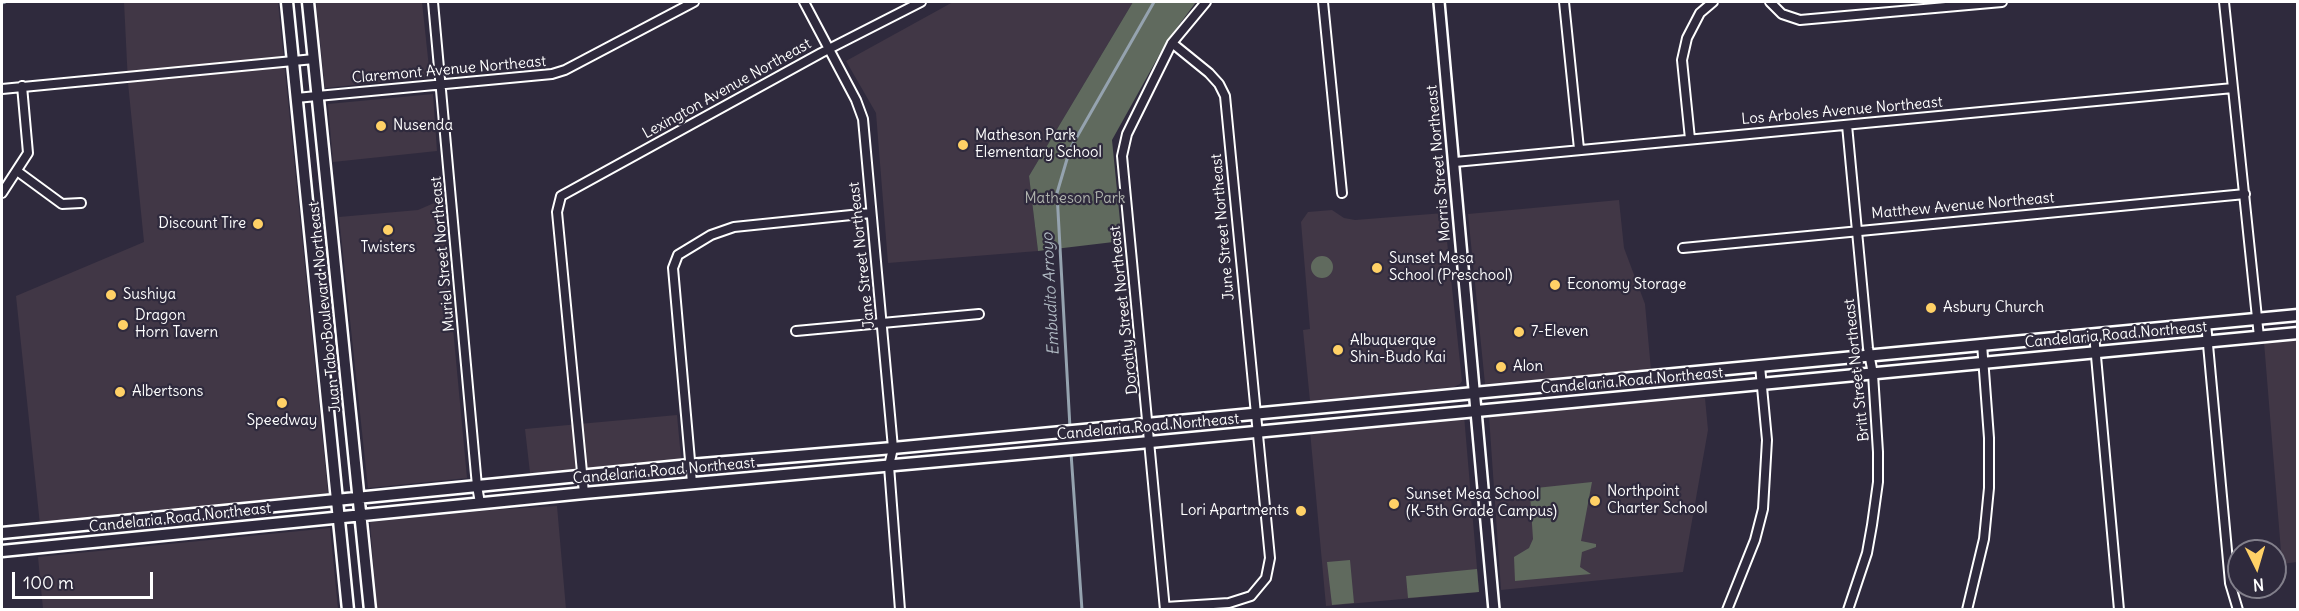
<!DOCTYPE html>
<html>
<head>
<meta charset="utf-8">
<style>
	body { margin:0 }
	#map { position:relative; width:2299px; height:611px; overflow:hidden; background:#2f2a3d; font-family:Delius,sans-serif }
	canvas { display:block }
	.frame { position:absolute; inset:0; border:3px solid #fff; pointer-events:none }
	.north { position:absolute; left:2227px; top:539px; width:60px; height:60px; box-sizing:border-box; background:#2f2a3d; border:2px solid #827f8b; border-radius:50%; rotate:175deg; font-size:16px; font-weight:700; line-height:24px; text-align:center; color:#fff }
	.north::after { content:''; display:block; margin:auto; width:21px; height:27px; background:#ffd166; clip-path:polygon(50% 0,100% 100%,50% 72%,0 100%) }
	.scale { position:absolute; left:12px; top:572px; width:141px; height:27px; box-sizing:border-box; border:3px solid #fff; border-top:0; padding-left:8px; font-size:18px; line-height:21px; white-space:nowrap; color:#fff; -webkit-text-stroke:4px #2f2a3d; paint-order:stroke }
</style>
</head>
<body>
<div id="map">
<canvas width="2299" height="611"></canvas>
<div class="frame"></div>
<div class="north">N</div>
<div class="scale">100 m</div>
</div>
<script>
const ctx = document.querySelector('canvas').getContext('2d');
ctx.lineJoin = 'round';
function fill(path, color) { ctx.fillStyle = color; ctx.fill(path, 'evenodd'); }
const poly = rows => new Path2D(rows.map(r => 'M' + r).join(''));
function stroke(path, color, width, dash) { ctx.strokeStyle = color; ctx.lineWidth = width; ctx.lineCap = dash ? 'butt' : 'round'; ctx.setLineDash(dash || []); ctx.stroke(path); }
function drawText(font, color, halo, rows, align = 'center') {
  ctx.font = font + ' Delius,sans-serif'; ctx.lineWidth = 4.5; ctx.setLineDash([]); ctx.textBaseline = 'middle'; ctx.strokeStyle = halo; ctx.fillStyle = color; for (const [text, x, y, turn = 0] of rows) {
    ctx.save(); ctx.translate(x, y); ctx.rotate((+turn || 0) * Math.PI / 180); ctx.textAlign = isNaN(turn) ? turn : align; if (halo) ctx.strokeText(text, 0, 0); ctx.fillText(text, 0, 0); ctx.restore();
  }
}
fill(poly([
	[124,2,278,2,328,493,40,525,16,296,144,242,128,83],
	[316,2,422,2,430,77,325,88],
	[953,2,1133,2,1029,176,1038,251,888,263,876,113,846,61],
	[433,94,437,151,333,162,328,104],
	[441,200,467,478,368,488,339,217,418,210],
	[1619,200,1624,248,1645,304,1651,370,1485,384,1468,214],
	[1332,210,1344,218,1355,220,1444,213,1462,381,1460,384,1454,387,1310,401,1303,330,1310,329,1301,222,1308,212],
	[2297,340,2297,562,2282,564,2264,342],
	[1705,398,1708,430,1683,572,1501,590,1489,416,1636,401],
	[677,415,681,458,678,460,530,473,525,429],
	[1464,415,1479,592,1326,606,1310,431],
	[557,506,566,609,377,609,370,522,491,510],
	[330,528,338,609,43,609,38,557]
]), '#413746');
fill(poly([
	[1133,2,1196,2,1167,41,1112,140,1122,241,1038,251,1029,176],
	'1311 267a11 11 0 1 1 22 0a11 11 0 1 1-22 0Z',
	[1592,482,1581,541,1596,544,1596,547,1582,552,1580,567,1591,574,1515,581,1514,557,1529,548,1533,539,1530,494,1536,488],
	[1350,560,1354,603,1332,605,1327,562],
	[1477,569,1479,592,1408,598,1406,576]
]), '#606a5e');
stroke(poly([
	[2,3,5,2],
	[1070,428,1057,193,1070,149,1154,2],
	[1071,453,1082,610]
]), '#95a3af', 3);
const minor = poly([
	[433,2,477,486,480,503],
	[804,2,856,100,863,119,893,448,889,466,900,610],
	[1323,2,1342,193],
	[1564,2,1579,149],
	[1770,2,1782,14,1800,20,2002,2],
	[2224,2,2259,337],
	[2,89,314,59],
	[296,98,552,74,565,70,694,2],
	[1847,125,1868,348,1873,374,1878,452,1878,482,1872,525,1867,553,1848,610],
	[1690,139,1682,60,1687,38,1700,13,1713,2],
	[1455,162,2233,88],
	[17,171,62,204,81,203],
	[2,193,28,153,22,86],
	[1683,248,2245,194],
	[2206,323,2230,583,2238,610],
	[796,331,979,314],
	[2094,334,2119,610],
	[692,483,673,268,678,255,711,235,734,227,871,213],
	[584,493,557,212,561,196,821,53,921,2],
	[1165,607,1229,603,1251,596,1266,578,1270,558,1225,96,1219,84,1209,73,1172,43],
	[1165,610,1122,156,1127,134,1172,43,1206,2],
	[1727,610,1755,540,1763,509,1767,440,1760,366],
	[1967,610,1984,539,1989,488,1989,438,1982,344]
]);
const tertiary = poly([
	[1439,2,1494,610]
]);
const secondary = poly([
	[287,2,348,610],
	[308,2,370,610],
	[2,533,690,465,893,448,2298,315],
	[2,551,584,493,1150,442,2298,333]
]);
stroke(minor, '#fff', 12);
stroke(tertiary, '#fff', 14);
stroke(secondary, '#fff', 15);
stroke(minor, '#2f2a3d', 8);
stroke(tertiary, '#2f2a3d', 9);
stroke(secondary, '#2f2a3d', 10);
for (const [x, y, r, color] of [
	[381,126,6,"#ffd166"],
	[963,145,6,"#ffd166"],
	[258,224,6,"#ffd166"],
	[388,230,6,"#ffd166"],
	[1377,268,6,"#ffd166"],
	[1555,285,6,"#ffd166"],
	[111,295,6,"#ffd166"],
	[1931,308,6,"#ffd166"],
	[123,325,6,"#ffd166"],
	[1519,332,6,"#ffd166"],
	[1338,350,6,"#ffd166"],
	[1501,367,6,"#ffd166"],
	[120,392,6,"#ffd166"],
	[282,403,6,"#ffd166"],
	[1595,501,6,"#ffd166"],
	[1394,504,6,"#ffd166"],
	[1301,511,6,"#ffd166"]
]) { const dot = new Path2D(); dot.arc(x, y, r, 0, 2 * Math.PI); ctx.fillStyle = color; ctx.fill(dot); stroke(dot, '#2f2a3d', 2); }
drawText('15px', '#fff', '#2f2a3d', [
	["Claremont Avenue Northeast",449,70,-5],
	["Lexington Avenue Northeast",727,89,-29],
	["Los Arboles Avenue Northeast",1842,111,-5],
	["Morris Street Northeast",1439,163,-95],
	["Matthew Avenue Northeast",1963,206,-5],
	["June Street Northeast",1223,227,-95],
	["Muriel Street Northeast",443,254,-95],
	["Jane Street Northeast",862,255,-96],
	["Juan Tabo Boulevard Northeast",325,307,-96],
	["Dorothy Street Northeast",1124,310,-96],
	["Candelaria Road Northeast",2116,335,-5],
	["Britt Street Northeast",1857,370,-96],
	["Candelaria Road Northeast",1632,381,-5],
	["Candelaria Road Northeast",1148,427,-5],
	["Candelaria Road Northeast",664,471,-5],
	["Candelaria Road Northeast",180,518,-6]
]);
drawText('15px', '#fff', '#2f2a3d', [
	["Nusenda",393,126],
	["Matheson Park",975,136],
	["Elementary School",975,153],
	["Discount Tire",246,224,"right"],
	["Twisters",388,248,"center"],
	["Sunset Mesa",1389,259],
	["School (Preschool)",1389,276],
	["Economy Storage",1567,285],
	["Sushiya",123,295],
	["Asbury Church",1943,308],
	["Dragon",135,316],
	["Horn Tavern",135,333],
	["7-Eleven",1531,332],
	["Albuquerque",1350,341],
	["Shin-Budo Kai",1350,358],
	["Alon",1513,367],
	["Albertsons",132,392],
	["Speedway",282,421,"center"],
	["Northpoint",1607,492],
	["Charter School",1607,509],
	["Sunset Mesa School",1406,495],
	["(K-5th Grade Campus)",1406,512],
	["Lori Apartments",1289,511,"right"]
], 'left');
drawText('15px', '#b0b4ae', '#2f2a3d', [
	["Matheson Park",1075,199]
]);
drawText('italic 16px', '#b0bac3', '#2f2a3d', [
	["Embudito Arroyo",1051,294,-93]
]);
</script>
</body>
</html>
